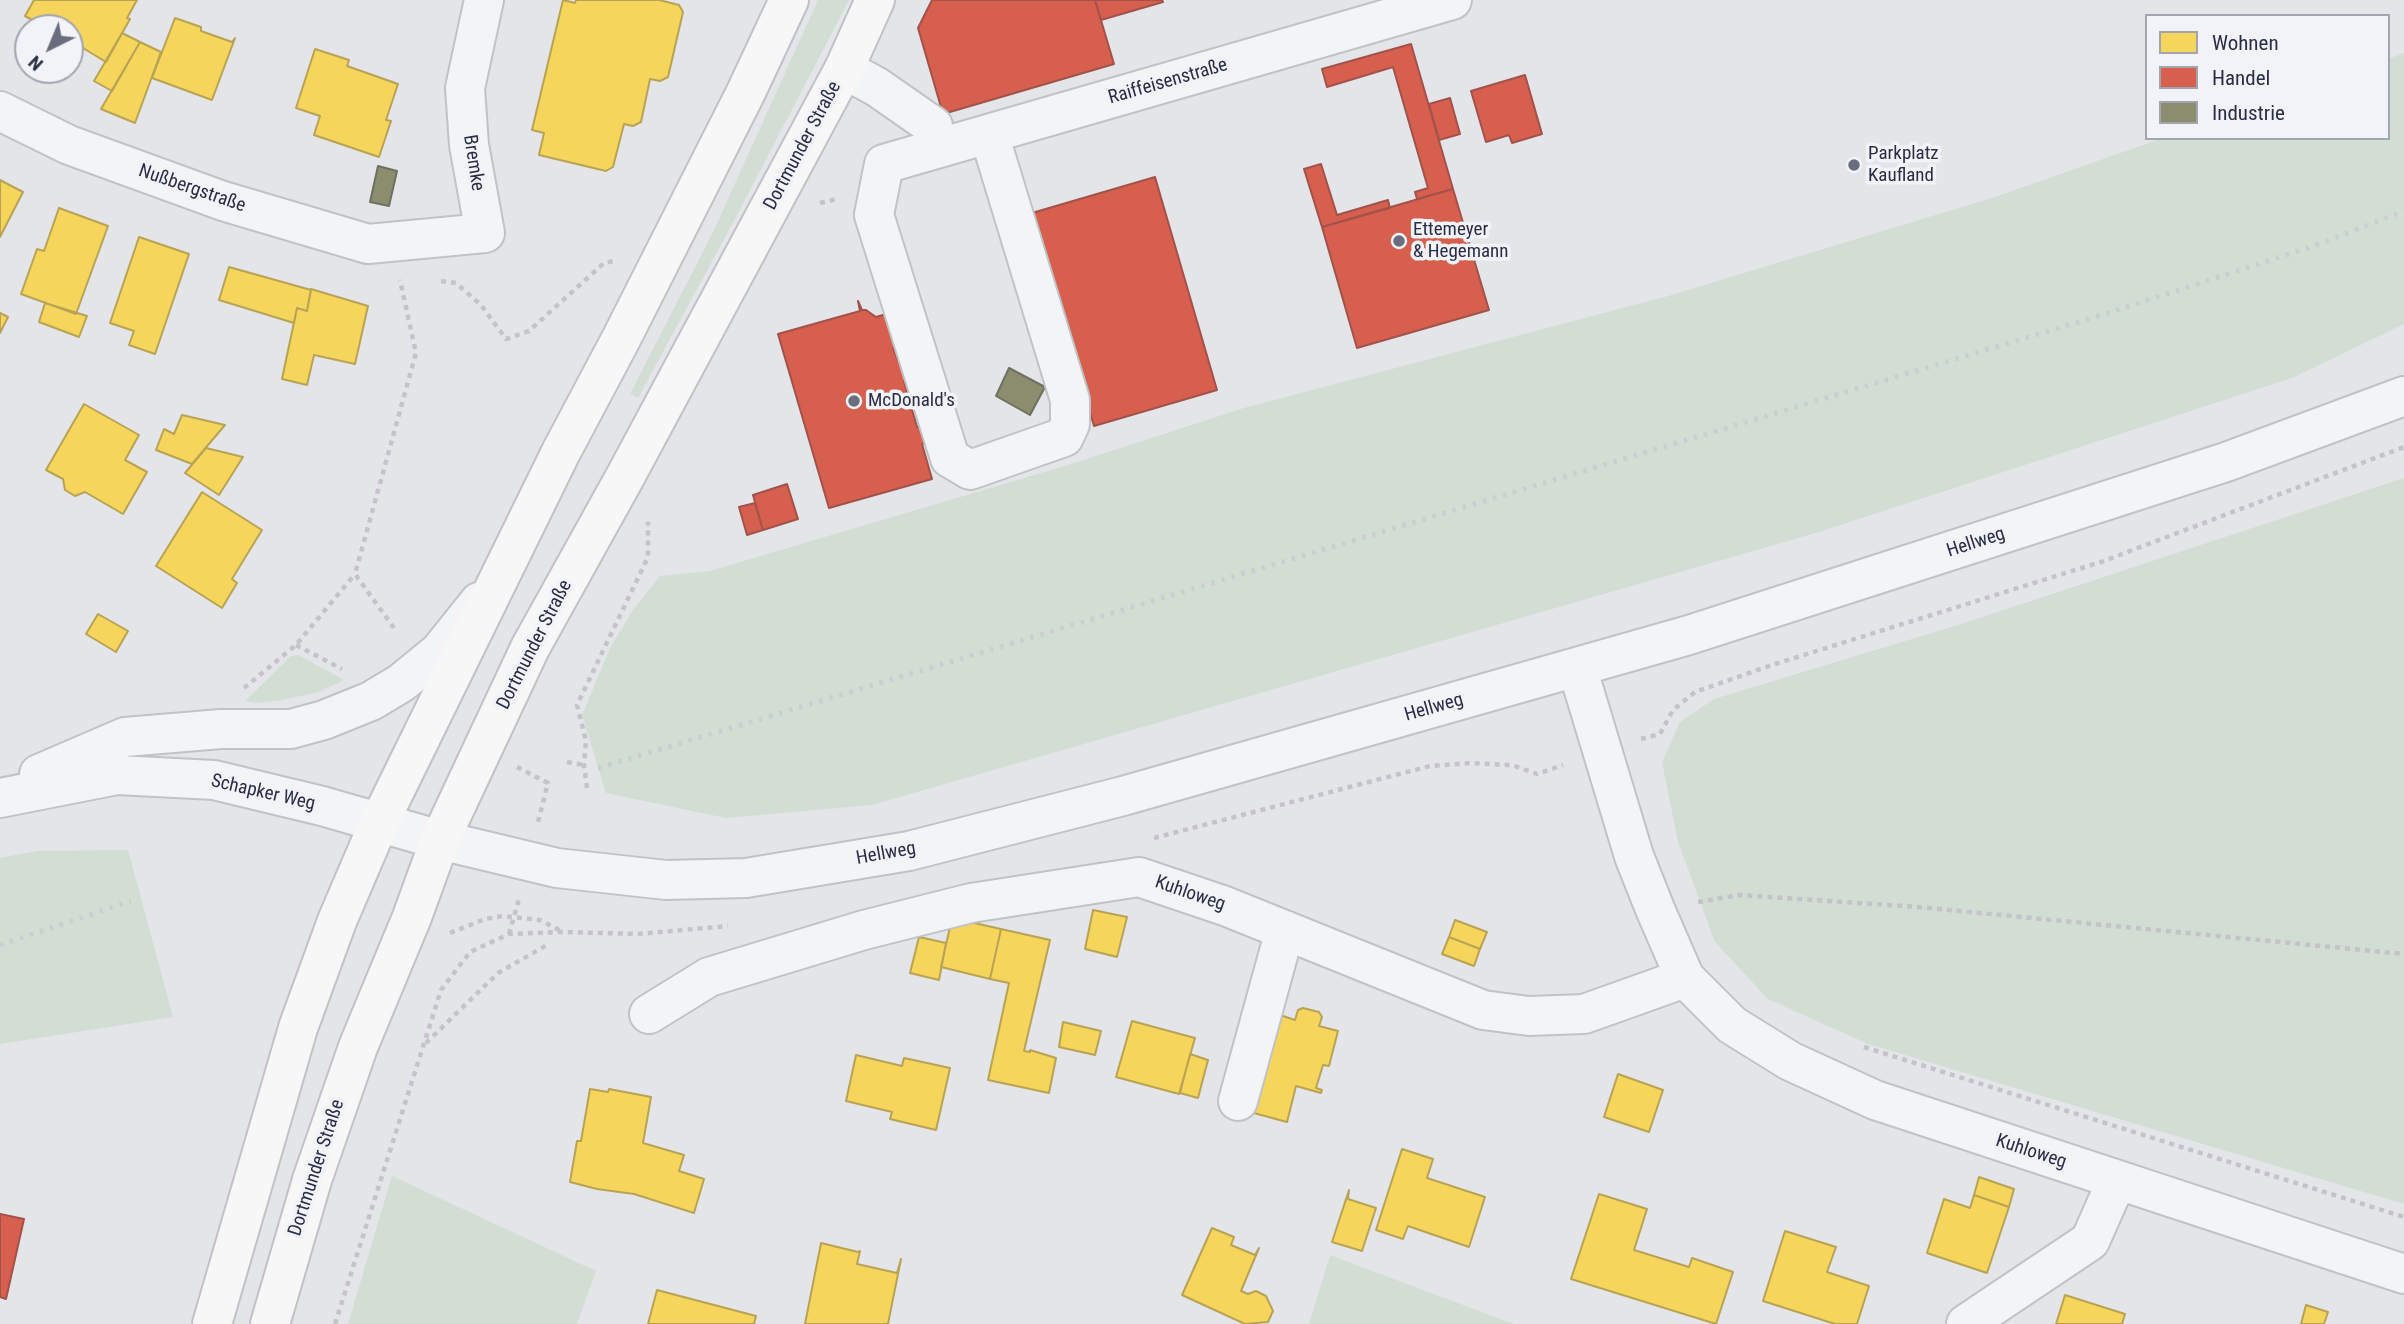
<!DOCTYPE html>
<html>
<head>
<meta charset="utf-8">
<style>
	body { margin:0 }
	#map { position:relative; width:2404px; height:1324px; overflow:hidden; background:#e4e5e9; font-family:"Roboto Condensed",sans-serif }
	canvas { display:block }
	.legend { position:absolute; left:2145px; top:14px; width:245px; height:126px; box-sizing:border-box; background:#f2f3f8; border:2px solid #a2a4b0; margin:0; padding:9px 12px; list-style:none; font-size:21px; color:#292d45 }
	.legend li { display:flex; align-items:center; gap:14px; height:35px }
	.legend b { width:35px; border:2px solid #a2a4b0 }
	.north { position:absolute; left:14px; top:14px; width:70px; height:70px; box-sizing:border-box; background:#f2f3f8; border:2px solid #a2a4b0; border-radius:50%; rotate:223deg; font-size:19px; font-weight:700; line-height:28px; text-align:center; color:#292d45 }
	.north::after { content:''; display:block; margin:auto; width:24px; height:32px; background:#6a6d7e; clip-path:polygon(50% 0,100% 100%,50% 72%,0 100%) }
</style>
</head>
<body>
<div id="map">
<canvas width="2404" height="1324"></canvas>
<ul class="legend">
<li><b style="height:19px;background:#f6d55c"></b>Wohnen</li>
<li><b style="height:19px;background:#d6604d"></b>Handel</li>
<li><b style="height:19px;background:#8c8c6e"></b>Industrie</li>
</ul>
<div class="north">N</div>
</div>
<script>
const ctx = document.querySelector('canvas').getContext('2d');
ctx.lineJoin = 'round';
function fill(path, color) { ctx.fillStyle = color; ctx.fill(path, 'evenodd'); }
const poly = rows => new Path2D(rows.map(r => 'M' + r).join(''));
function stroke(path, color, width, dash) { ctx.strokeStyle = color; ctx.lineWidth = width; ctx.lineCap = dash ? 'butt' : 'round'; ctx.setLineDash(dash || []); ctx.stroke(path); }
function drawText(font, color, halo, rows, align = 'center') {
  ctx.font = font + ' "Roboto Condensed",sans-serif'; ctx.lineWidth = 7; ctx.setLineDash([]); ctx.textBaseline = 'middle'; ctx.strokeStyle = halo; ctx.fillStyle = color; for (const [text, x, y, turn = 0] of rows) {
    ctx.save(); ctx.translate(x, y); ctx.rotate((+turn || 0) * Math.PI / 180); ctx.textAlign = isNaN(turn) ? turn : align; if (halo) ctx.strokeText(text, 0, 0); ctx.fillText(text, 0, 0); ctx.restore();
  }
}
fill(poly([
	[818,0,849,0,736,217,638,398,630,394,714,230],
	[2404,53,2404,324,2292,378,1819,532,872,805,726,818,606,793,582,715,611,646,633,610,660,576,710,571,1068,465,1244,408,1668,296,1995,197,2163,138,2388,138,2388,59],
	[2404,478,2404,1204,1868,1044,1768,999,1715,942,1678,842,1662,762,1680,722,1714,699,1958,625],
	[298,655,344,680,319,692,282,700,256,703,245,701,291,656],
	[128,850,173,1017,0,1044,0,858,37,851],
	[392,1176,596,1271,577,1324,348,1324],
	[1330,1255,1514,1324,1309,1324]
]), '#d2ddd4');
const homes = poly([
	[34,0,137,0,127,18,130,19,106,62,73,42,72,45,70,44,70,28,47,28,25,16,34,0],
	[563,0,575,3,576,0,659,0,679,5,683,12,668,77,660,81,650,79,641,122,633,126,624,124,613,167,606,171,539,155,544,133,532,130,563,0],
	[175,18,201,27,201,31,232,42,235,38,212,100,152,78,175,18],
	[122,33,140,42,112,91,94,81,122,33],
	[140,42,161,52,135,123,101,109,140,42],
	[315,49,349,60,347,66,398,84,386,120,391,121,379,157,314,135,320,116,296,108,315,49],
	[0,180,23,192,0,237,0,180],
	[59,208,108,226,76,314,21,294,37,249,44,251,59,208],
	[139,237,189,254,155,354,129,345,134,331,110,323,139,237],
	[229,267,311,290,307,311,297,308,294,323,219,300,229,267],
	[311,289,368,306,355,364,314,355,307,385,282,379,297,308,307,311,311,289],
	[45,303,87,316,79,337,39,322,45,303],
	[0,313,8,317,0,333,0,313],
	[84,404,139,435,125,460,147,472,123,514,85,492,75,496,65,490,63,479,46,470,84,404],
	[182,415,225,425,192,464,156,450,164,429,174,434,182,415],
	[206,448,243,457,219,495,185,473,206,448],
	[202,492,262,530,232,579,237,583,222,608,156,566,202,492],
	[98,614,128,631,116,652,86,634,98,614],
	[1093,910,1127,917,1117,957,1085,949,1093,910],
	[952,918,1001,929,990,979,941,967,952,918],
	[1455,920,1487,932,1480,949,1449,937,1455,920],
	[1001,929,1050,940,1024,1051,1030,1052,1030,1050,1056,1058,1049,1093,988,1080,1009,983,990,979,1001,929],
	[919,937,946,943,939,980,910,973,919,937],
	[1449,937,1480,949,1474,966,1442,954,1449,937],
	[1303,1008,1319,1012,1322,1017,1319,1026,1338,1031,1329,1066,1323,1065,1316,1088,1322,1090,1321,1093,1296,1086,1287,1122,1250,1112,1277,1014,1295,1020,1298,1010,1303,1008],
	[1132,1021,1195,1038,1179,1094,1116,1077,1132,1021],
	[1063,1022,1101,1031,1095,1055,1059,1047,1063,1022],
	[1190,1054,1208,1060,1198,1098,1180,1093,1190,1054],
	[856,1055,902,1066,904,1058,950,1068,936,1130,890,1119,892,1112,846,1101,856,1055],
	[1618,1074,1663,1090,1649,1132,1604,1117,1618,1074],
	[590,1089,608,1092,609,1089,651,1097,643,1143,684,1155,679,1171,704,1179,694,1213,634,1194,597,1189,570,1182,577,1141,581,1141,590,1089],
	[1402,1149,1433,1159,1427,1178,1485,1197,1469,1247,1408,1226,1403,1239,1376,1230,1402,1149],
	[1979,1177,2014,1189,2009,1207,1974,1195,1979,1177],
	[1349,1190,1348,1199,1376,1208,1362,1251,1332,1242,1349,1190],
	[1599,1194,1647,1209,1634,1250,1689,1267,1692,1258,1733,1272,1716,1324,1571,1279,1599,1194],
	[1974,1195,2009,1207,1987,1273,1927,1253,1944,1199,1970,1208,1974,1195],
	[1212,1228,1234,1237,1231,1245,1255,1255,1259,1248,1241,1291,1248,1294,1256,1291,1266,1296,1273,1311,1268,1322,1245,1324,1182,1295,1212,1228],
	[1785,1231,1836,1247,1827,1272,1869,1286,1857,1324,1835,1324,1763,1301,1785,1231],
	[821,1243,858,1252,860,1251,857,1264,897,1273,901,1259,888,1324,805,1324,821,1243],
	[657,1290,756,1316,754,1324,648,1324,657,1290],
	[2065,1295,2125,1314,2122,1324,2056,1324,2065,1295],
	[2306,1305,2328,1312,2324,1324,2301,1324,2306,1305]
]);
fill(homes, '#f6d55c');
stroke(homes, '#b8a355', 2);
const shops = poly([
	[932,0,1095,0,1114,64,943,114,918,28,932,0],
	[1095,0,1162,0,1163,2,1101,20,1095,0],
	[1411,44,1453,189,1417,199,1415,192,1428,188,1393,67,1327,87,1322,69,1411,44],
	[1525,75,1542,134,1512,143,1509,135,1486,142,1471,91,1525,75],
	[1450,98,1460,134,1439,140,1429,104,1450,98],
	[1321,164,1337,215,1388,200,1390,208,1322,227,1304,169,1321,164],
	[1155,177,1217,390,1094,426,1032,213,1155,177],
	[1453,189,1489,310,1357,348,1322,227,1453,189],
	[858,301,862,310,866,310,876,317,893,312,899,347,893,348,898,361,903,360,909,380,904,381,917,427,922,425,927,443,922,444,932,479,829,508,778,334,860,311,858,301],
	[787,484,798,519,763,530,753,495,787,484],
	[755,503,763,530,747,535,739,507,755,503],
	[0,1214,24,1219,6,1299,0,1297,0,1214]
]);
fill(shops, '#d6604d');
stroke(shops, '#a2514b', 2);
const industry = poly([
	[378,166,397,171,389,206,370,202,378,166],
	[1009,368,1045,387,1030,415,996,396,1009,368]
]);
fill(industry, '#8c8c6e');
stroke(industry, '#6e7062', 2);
const minor = poly([
	[844,69,877,87,933,126,932,149],
	[0,111,69,145,223,201,368,244,485,233,469,145,465,88,484,0],
	[989,134,1070,400,1070,424,1064,437,970,470,950,458,874,215,884,164,1452,0],
	[1577,667,1634,856,1655,909,1685,978,1732,1025,1790,1061,1875,1100,2404,1274],
	[39,774,125,737,221,729,291,729,324,720,371,701,401,683,439,652,479,602],
	[0,798,117,775,214,780,322,806,440,840,557,868,666,880,746,878,909,851,1123,796,1689,635,2226,462,2404,396],
	[649,1014,709,977,864,930,971,903,1139,877,1225,906,1483,1010,1529,1016,1584,1014,1685,978],
	[1238,1101,1285,930],
	[1966,1324,2090,1241,2117,1180]
]);
const major = poly([
	[212,1324,298,1028,337,921,379,823,561,452,621,339,746,92,789,0],
	[270,1324,312,1180,358,1047,412,917,440,840,530,648,625,477,844,69,875,0]
]);
stroke(minor, '#c1c2c7', 42);
stroke(major, '#c0c2c7', 42);
stroke(poly([
	[820,203,837,199],
	[441,281,456,283,481,305,506,339,529,331,604,263,614,261],
	[394,628,355,574,416,353,400,280],
	[296,645,342,669],
	[244,688,296,645,355,574],
	[1641,739,1660,734,1673,710,1695,692,1775,664,2101,562,2404,447],
	[567,762,584,765],
	[517,767,548,783,538,822],
	[587,788,584,765,586,741,577,705,648,557,648,522],
	[1154,838,1430,766,1470,763,1512,765,1537,774,1563,765],
	[1698,902,1739,895,1918,907,2404,954],
	[450,933,485,919,503,916,540,920,561,931],
	[509,934,519,899],
	[426,1043,498,973,547,945],
	[1864,1047,2404,1217],
	[335,1324,441,990,470,952,509,934,562,932,638,934,728,926]
]), '#c3c3c9', 4.5, [5, 5]);
stroke(minor, '#f3f4f6', 38);
stroke(major, '#f7f7f7', 38);
stroke(poly([
	[598,768,2105,314,2311,247,2404,211],
	[0,945,131,901]
]), '#cccdd1', 5, [3.5, 7]);
for (const [x, y, r, color] of [
	[1854,165,7,"#6a6d7e"],
	[1399,241,7,"#6a6d7e"],
	[854,401,7,"#6a6d7e"]
]) { const dot = new Path2D(); dot.arc(x, y, r, 0, 2 * Math.PI); ctx.fillStyle = color; ctx.fill(dot); stroke(dot, '#f2f3f8', 2.5); }
drawText('19px', '#292d45', '#f2f3f8', [
	["Raiffeisenstraße",1168,82,-16],
	["Dortmunder Straße",803,146,-62],
	["Bremke",473,163,81],
	["Nußbergstraße",192,189,19],
	["Hellweg",1976,543,-18],
	["Dortmunder Straße",535,645,-63],
	["Hellweg",1434,708,-16],
	["Schapker Weg",263,793,13],
	["Hellweg",886,854,-10],
	["Kuhloweg",1190,894,19],
	["Kuhloweg",2031,1152,18],
	["Dortmunder Straße",317,1168,-72]
]);
drawText('19px', '#292d45', '#f2f3f8', [
	["Parkplatz",1868,154],
	["Kaufland",1868,176],
	["Ettemeyer",1413,230],
	["& Hegemann",1413,252],
	["McDonald's",868,401]
], 'left');
</script>
</body>
</html>
